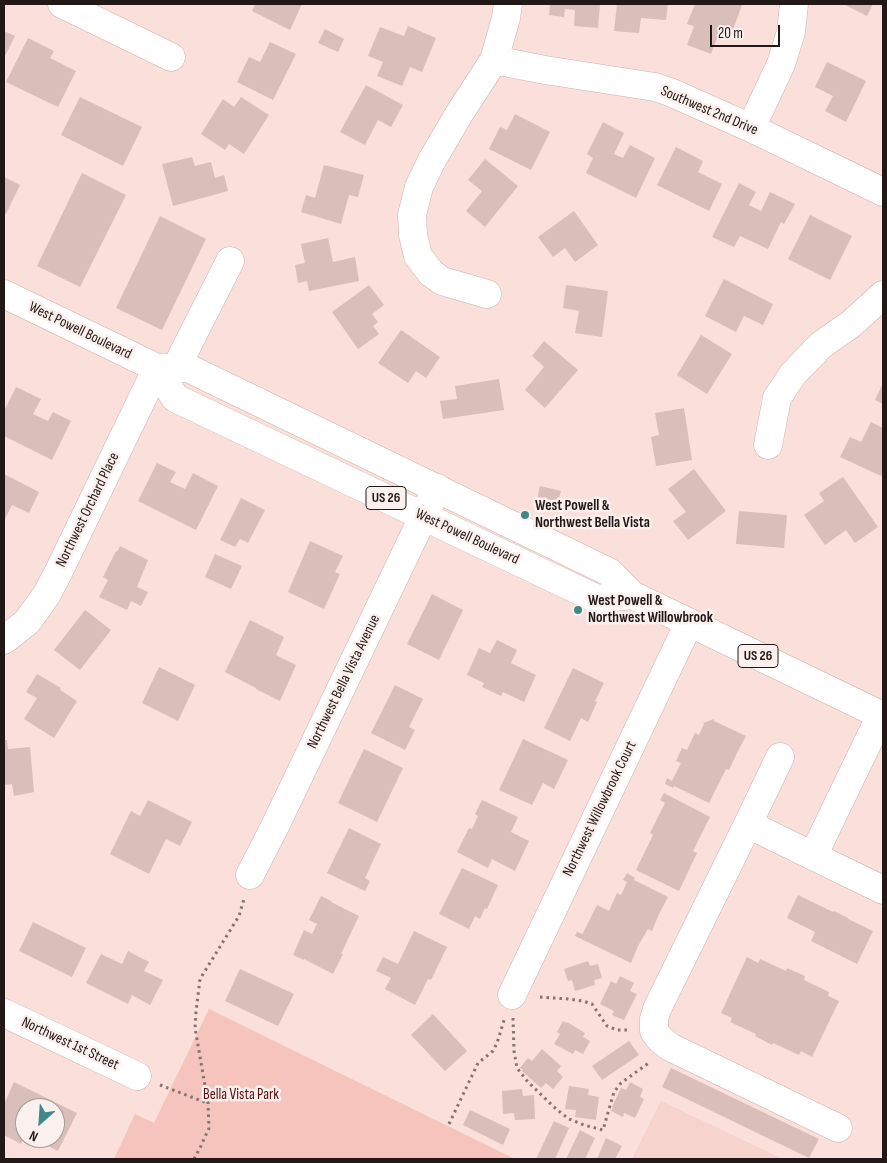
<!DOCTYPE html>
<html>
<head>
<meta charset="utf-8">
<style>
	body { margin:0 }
	#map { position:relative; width:887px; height:1163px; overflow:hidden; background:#fadfda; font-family:"Sofia Sans Condensed",sans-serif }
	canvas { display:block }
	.frame { position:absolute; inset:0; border:5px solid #221917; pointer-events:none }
	.north { position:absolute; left:15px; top:1098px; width:50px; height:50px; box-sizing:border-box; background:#fbf0ee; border:1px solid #a49a98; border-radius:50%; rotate:206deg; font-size:14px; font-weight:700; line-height:20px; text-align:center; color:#221917 }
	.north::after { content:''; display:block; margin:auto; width:18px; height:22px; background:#408889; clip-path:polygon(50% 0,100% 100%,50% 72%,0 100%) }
	.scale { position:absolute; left:710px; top:25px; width:70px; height:22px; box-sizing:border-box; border:2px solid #221917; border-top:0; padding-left:6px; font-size:15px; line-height:18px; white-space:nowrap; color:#221917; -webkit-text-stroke:4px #fbf0ee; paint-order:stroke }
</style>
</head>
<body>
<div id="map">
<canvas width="887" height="1163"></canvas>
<div class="frame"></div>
<div class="north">N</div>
<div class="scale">20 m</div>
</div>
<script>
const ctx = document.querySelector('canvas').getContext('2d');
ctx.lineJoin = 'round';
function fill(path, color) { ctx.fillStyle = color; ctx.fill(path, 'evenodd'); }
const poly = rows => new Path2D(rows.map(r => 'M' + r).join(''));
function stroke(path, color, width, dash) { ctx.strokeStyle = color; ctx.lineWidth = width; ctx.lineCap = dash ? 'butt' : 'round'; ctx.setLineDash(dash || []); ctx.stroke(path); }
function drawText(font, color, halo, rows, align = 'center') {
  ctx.font = font + ' "Sofia Sans Condensed",sans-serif'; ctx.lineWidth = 5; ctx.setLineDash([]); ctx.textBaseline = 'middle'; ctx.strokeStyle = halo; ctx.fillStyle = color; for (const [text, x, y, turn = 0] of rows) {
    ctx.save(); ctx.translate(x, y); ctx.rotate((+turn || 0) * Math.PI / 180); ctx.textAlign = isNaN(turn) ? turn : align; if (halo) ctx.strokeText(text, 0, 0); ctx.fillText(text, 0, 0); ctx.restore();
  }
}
fill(poly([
	[661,1101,783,1159,632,1159]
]), '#f7d3cd');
fill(poly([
	[209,1009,319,1063,515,1159,114,1159,135,1114,154,1123]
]), '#f5c4bc');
fill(poly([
	[255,4,302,4,290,30,252,11],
	[550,4,600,4,598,28,574,26,575,10,565,9,564,17,549,15],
	[617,4,668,4,666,20,641,18,639,33,614,31],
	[695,4,740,4,742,5,730,38,719,33,711,54,687,45,694,26,687,24],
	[843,4,873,4,867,16],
	[408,26,436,38,422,72,410,67,402,86,377,76,383,62,368,56,380,27,404,36],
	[325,29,344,39,338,52,318,43],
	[4,31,15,36,4,58],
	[28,38,54,51,50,58,76,71,58,107,6,82],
	[270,42,296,54,273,100,237,82,249,57,260,62],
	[827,62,866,81,846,122,825,111,833,96,815,87],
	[366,85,403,105,391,127,378,120,365,145,340,132],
	[80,97,142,127,123,166,61,135],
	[241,97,269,115,244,154,229,144,225,150,201,134,223,99,234,107],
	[515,114,550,132,531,170,489,149,500,127,507,130],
	[603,122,624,133,614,154,623,158,630,145,655,158,636,198,586,173,593,158,587,154],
	[676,147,703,161,698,172,722,184,709,211,657,185],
	[192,157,195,166,211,162,215,178,224,175,228,191,173,206,162,164],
	[485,159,518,186,485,227,466,211,482,191,468,180],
	[324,165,364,175,358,197,349,195,341,224,301,212,306,195,315,198],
	[82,173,126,195,80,287,37,266],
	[4,177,20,185,6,214,4,213],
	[739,183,756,192,749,205,761,211,770,192,795,204,784,224,781,222,768,249,740,236,734,247,712,237],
	[574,211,598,245,575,262,565,248,553,257,538,237],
	[810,215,852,236,830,280,788,259],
	[160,216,206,239,162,330,116,308],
	[328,238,333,262,355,257,359,281,309,291,307,281,298,283,295,265,305,263,301,244],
	[724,279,773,304,763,325,744,316,736,332,705,316],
	[369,285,384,305,372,314,378,322,373,326,379,334,358,349,332,312],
	[566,285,608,291,602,337,575,333,579,311,563,308],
	[401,330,440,357,426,378,416,371,408,383,378,363],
	[701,335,732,354,707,394,677,375],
	[544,341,578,370,545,408,525,390,544,367,532,356],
	[499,379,504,410,443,419,440,401,457,399,455,386],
	[883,383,883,404,875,400],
	[16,387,41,399,33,414,48,421,53,412,71,421,52,460,4,436,4,411],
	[684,408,692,460,656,466,651,437,659,435,655,413],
	[871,422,883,428,883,472,881,476,840,457,850,437,861,442],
	[157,463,176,472,170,482,185,489,193,473,218,486,196,530,138,501],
	[694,469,726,511,688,540,673,521,686,512,668,489],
	[4,474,39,492,29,513,12,505,4,521],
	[843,477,878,527,855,543,846,530,825,545,804,515,824,501,819,493],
	[540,486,561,491,557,505,537,500],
	[241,498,265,510,248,543,240,539,235,547,220,540],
	[739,511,787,515,784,548,736,544],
	[310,541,343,556,335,572,340,574,324,609,288,592],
	[120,546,148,560,137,587,148,592,141,606,131,601,127,610,99,597,108,580,103,577,116,551,117,552],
	[215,554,242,566,231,589,205,577],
	[432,594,463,610,439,660,407,644],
	[85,610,111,630,80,670,54,650],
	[250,620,284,637,276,655,296,665,280,701,256,689,256,688,225,672],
	[497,640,517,650,511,663,536,675,524,702,503,692,501,696,482,687,484,683,467,675,479,648,490,653],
	[159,667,195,685,178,721,142,703],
	[573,668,604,683,595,701,597,702,588,722,581,718,570,741,544,728],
	[37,674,61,688,60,690,77,701,54,738,24,719,37,698,26,692],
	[395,685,423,699,409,727,415,730,405,750,371,733],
	[714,719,714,721,746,736,737,753,729,770,726,769,709,803,674,786,673,788,665,784,667,778,672,781,681,763,676,761,682,748,687,750,695,733,699,735,704,724,703,723],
	[523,739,568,760,554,789,543,783,532,805,499,790],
	[4,740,7,740,8,749,30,747,34,792,14,796,12,784,4,785],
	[364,749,403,768,377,822,338,803],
	[664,793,710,817,693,851,697,853,679,891,636,870,653,835,650,833,665,803,660,800],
	[148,800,192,822,180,846,166,839,149,874,110,854,131,811,140,816],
	[482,800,518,817,511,832,529,841,515,871,492,859,488,868,457,852,469,828,472,829,478,816,475,814],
	[349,828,381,844,365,878,370,881,365,891,327,873],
	[462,868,498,885,487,909,485,908,480,919,475,916,469,929,439,914],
	[627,873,635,878,634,880,668,897,659,914,652,931,648,929,638,946,631,963,575,936,577,932,583,934,583,933,597,905,609,911,617,893,621,895,627,882,623,880],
	[798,895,833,912,834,911,848,918,848,919,873,931,857,964,811,941,815,932,787,918],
	[321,896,331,901,331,902,359,916,341,954,343,954,333,974,304,959,304,960,293,955,304,930,312,934,317,924,309,920],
	[33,922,86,948,72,977,19,951],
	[414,931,447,947,431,980,428,979,415,1005,385,989,391,978,376,971,383,957,398,964],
	[128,951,149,962,144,971,163,980,150,1005,132,995,128,1004,86,983,101,954,122,964],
	[747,957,758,963,760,959,786,971,787,968,805,976,804,980,829,992,828,996,839,1001,812,1057,801,1051,799,1055,773,1043,772,1045,755,1036,756,1034,730,1022,732,1018,721,1013],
	[588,961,590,966,598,964,602,978,594,980,595,985,575,991,572,980,568,981,564,969],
	[240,969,294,994,278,1026,225,1001],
	[620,976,634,983,630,991,637,994,624,1020,612,1015,614,1011,600,1004,611,981,616,984],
	[433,1014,467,1051,445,1071,411,1035],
	[563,1021,567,1023,567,1022,585,1033,583,1037,590,1041,583,1054,575,1050,573,1054,554,1044,560,1034,557,1032],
	[629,1041,639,1055,602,1080,592,1066],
	[542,1049,561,1066,557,1071,563,1077,553,1089,546,1083,541,1088,522,1071,523,1070,520,1068,528,1058,532,1061],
	[671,1068,819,1139,809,1158,662,1087],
	[14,1082,77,1113,58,1151,40,1142,41,1138,55,1138,55,1108,25,1108,25,1135,21,1144,4,1135,4,1104],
	[630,1082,643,1089,640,1097,644,1099,635,1118,624,1113,623,1117,611,1111,613,1107,612,1107,621,1088,626,1090],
	[569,1086,589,1089,588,1095,599,1097,596,1120,575,1117,576,1110,565,1109],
	[522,1089,523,1096,534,1095,535,1119,515,1120,514,1113,503,1114,502,1091],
	[470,1110,510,1129,503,1145,463,1125],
	[554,1121,569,1128,555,1159,536,1159],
	[580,1130,595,1138,585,1159,566,1159],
	[606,1138,622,1146,615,1159,597,1159]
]), '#d9beba');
const minor = poly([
	[62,4,171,57],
	[494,60,545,70,655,87,670,92,751,128,883,192],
	[751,128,781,64,791,32,794,4],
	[487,294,442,281,431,273,418,256,413,235,412,215,419,187,432,160,459,114,494,60,506,18,508,4],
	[176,368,230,261],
	[768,445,777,398,793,374,821,345,851,324,883,295],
	[4,640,27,622,47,594,58,573,157,368],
	[780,757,748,824,813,856,881,715],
	[748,824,657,1009,654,1019,654,1031,660,1039,670,1047,838,1128],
	[813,856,883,890],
	[250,875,276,824,437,488],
	[512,995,689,623],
	[4,1013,137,1076]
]);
const major = poly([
	[4,294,157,368,188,368,609,572,632,595,883,716],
	[157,368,175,398,597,599,632,595]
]);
stroke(minor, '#ccb2ae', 29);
stroke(major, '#ccb2ae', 29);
stroke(poly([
	[540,997,568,999,583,1001,592,1004,607,1026,617,1030,630,1030],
	[513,1018,514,1051,517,1068,528,1082,556,1109,569,1119,584,1125,603,1130,614,1092,621,1083,650,1062],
	[160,1085,207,1103],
	[449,1124,478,1063,493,1051,497,1043,505,1017],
	[194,1159,200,1148,209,1128,208,1103,195,1028,196,1012,200,979,239,916,244,899]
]), '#847370', 3, [2.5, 4]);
stroke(minor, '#fff', 28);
stroke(major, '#fff', 28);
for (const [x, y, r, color] of [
	[525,515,5,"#408889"],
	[578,610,5,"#408889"]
]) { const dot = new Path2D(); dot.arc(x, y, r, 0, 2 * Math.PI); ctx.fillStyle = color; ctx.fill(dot); stroke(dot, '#fbf0ee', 2); }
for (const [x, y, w] of [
	[386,498,40],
	[758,656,40]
]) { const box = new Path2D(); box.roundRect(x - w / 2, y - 11.5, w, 23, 4); ctx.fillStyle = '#fbf0ee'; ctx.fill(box); stroke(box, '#221917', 1); }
drawText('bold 14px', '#221917', null, [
	["US 26",386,498],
	["US 26",758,656]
]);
drawText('15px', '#221917', '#fbf0ee', [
	["Southwest 2nd Drive",709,111,23],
	["West Powell Boulevard",80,331,26],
	["Northwest Orchard Place",88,510,-64],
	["West Powell Boulevard",467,537,25],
	["Northwest Bella Vista Avenue",344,682,-64],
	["Northwest Willowbrook Court",600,809,-64],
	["Northwest 1st Street",70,1044,25]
]);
drawText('bold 15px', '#221917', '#fbf0ee', [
	["West Powell &",535,506],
	["Northwest Bella Vista",535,523],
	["West Powell &",588,601],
	["Northwest Willowbrook",588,618]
], 'left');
drawText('15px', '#5d0c09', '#fbf0ee', [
	["Bella Vista Park",241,1095]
]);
</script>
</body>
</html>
